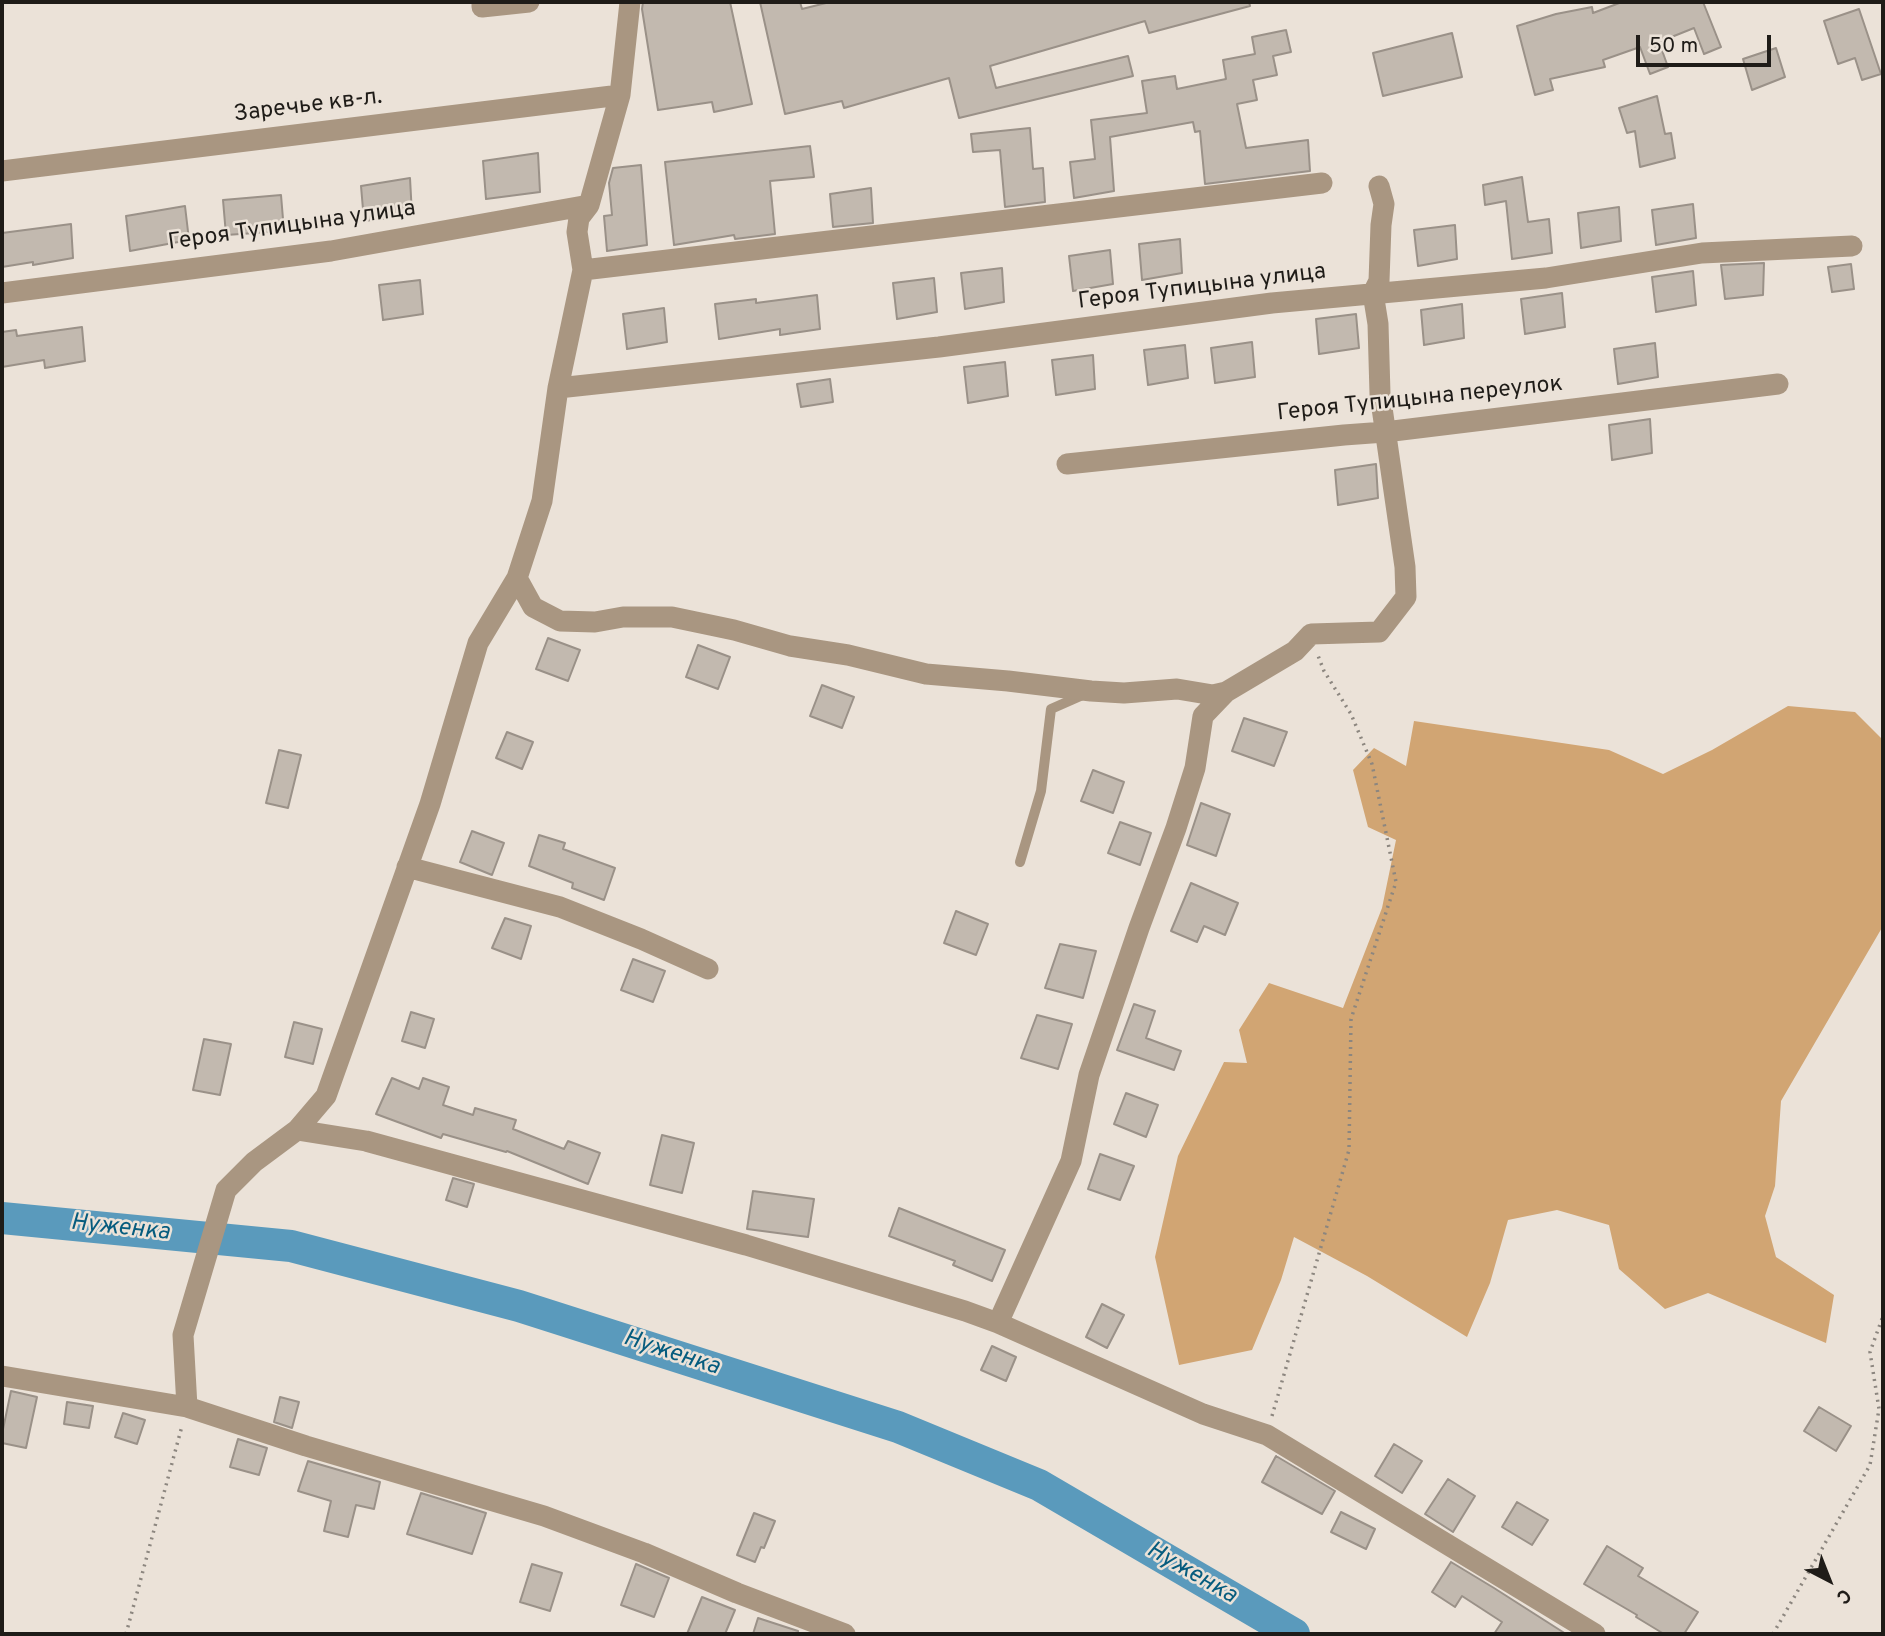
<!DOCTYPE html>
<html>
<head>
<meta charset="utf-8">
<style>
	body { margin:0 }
	#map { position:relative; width:1885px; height:1636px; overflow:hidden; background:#ebe2d8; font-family:Overpass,sans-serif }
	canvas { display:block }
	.frame { position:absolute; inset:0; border:4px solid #1f1c18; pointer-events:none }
	.north { position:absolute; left:1794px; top:1545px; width:70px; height:70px; -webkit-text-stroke:5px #ebe2d8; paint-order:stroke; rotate:138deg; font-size:19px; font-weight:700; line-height:28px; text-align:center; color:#1f1c18 }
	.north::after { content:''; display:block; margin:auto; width:24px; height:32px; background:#1f1c18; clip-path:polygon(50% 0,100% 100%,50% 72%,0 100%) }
	.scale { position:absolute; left:1636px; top:35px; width:135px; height:32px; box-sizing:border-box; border:4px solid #1f1c18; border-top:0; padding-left:9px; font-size:21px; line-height:24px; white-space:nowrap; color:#1f1c18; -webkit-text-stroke:5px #ebe2d8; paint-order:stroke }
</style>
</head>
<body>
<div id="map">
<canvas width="1885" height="1636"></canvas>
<div class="frame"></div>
<div class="north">С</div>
<div class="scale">50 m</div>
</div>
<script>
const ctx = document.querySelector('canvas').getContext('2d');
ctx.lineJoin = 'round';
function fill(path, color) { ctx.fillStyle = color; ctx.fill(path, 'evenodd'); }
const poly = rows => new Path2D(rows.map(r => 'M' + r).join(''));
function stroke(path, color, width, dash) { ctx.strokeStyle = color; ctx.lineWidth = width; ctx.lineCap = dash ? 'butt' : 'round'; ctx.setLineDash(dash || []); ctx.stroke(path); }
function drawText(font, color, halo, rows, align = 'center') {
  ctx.font = font + ' Overpass,sans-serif'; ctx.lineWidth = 5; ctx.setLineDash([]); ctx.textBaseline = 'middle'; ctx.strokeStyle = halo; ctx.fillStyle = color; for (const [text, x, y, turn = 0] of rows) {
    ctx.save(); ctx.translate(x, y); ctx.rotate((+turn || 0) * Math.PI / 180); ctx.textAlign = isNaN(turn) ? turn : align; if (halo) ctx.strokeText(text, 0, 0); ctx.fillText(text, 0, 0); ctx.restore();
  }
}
fill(poly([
	[1788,706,1855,712,1883,740,1883,926,1781,1101,1775,1186,1765,1216,1776,1257,1834,1295,1826,1343,1708,1293,1665,1309,1619,1269,1609,1225,1557,1210,1508,1220,1490,1283,1467,1337,1367,1276,1294,1237,1281,1280,1252,1350,1179,1365,1155,1257,1178,1156,1224,1062,1247,1063,1239,1030,1269,983,1343,1008,1382,908,1396,840,1368,827,1353,770,1374,748,1406,766,1414,721,1609,750,1663,774,1712,750]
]), '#d1a573');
stroke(poly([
	[2,1218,291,1246,519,1306,898,1427,1039,1485,1294,1634]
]), '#5a9abc', 32);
const building = poly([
	[643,2,730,2,752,104,714,112,712,102,658,110,642,9,643,2],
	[760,2,800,2,802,9,830,2,1249,2,1250,6,1149,33,1145,21,990,66,996,88,1128,56,1133,76,959,118,949,78,844,108,842,101,785,114,760,2],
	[1622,2,1703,2,1721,47,1704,54,1694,28,1659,42,1668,67,1650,74,1640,47,1603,60,1605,67,1550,79,1553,90,1535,95,1517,26,1556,14,1592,7,1593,13,1622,2],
	[1859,9,1881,74,1862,80,1855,58,1838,64,1824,21,1859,9],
	[1286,30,1291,52,1273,56,1277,75,1253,80,1257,100,1237,104,1246,148,1308,140,1310,171,1205,184,1200,131,1195,132,1193,122,1110,137,1114,191,1074,198,1070,162,1095,159,1091,120,1147,113,1142,81,1175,76,1177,89,1226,79,1223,60,1255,54,1252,37,1286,30],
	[1452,33,1462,77,1383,96,1373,53,1452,33],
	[1776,48,1785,77,1752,90,1743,59,1776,48],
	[1657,96,1665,134,1671,133,1675,158,1640,167,1635,131,1627,133,1619,108,1657,96],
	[1030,128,1033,169,1043,168,1045,202,1005,207,1000,150,973,152,971,134,1030,128],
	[810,146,814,177,770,181,775,234,735,239,734,235,674,245,665,162,810,146],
	[538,153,540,192,486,199,483,161,538,153],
	[641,165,647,245,607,251,604,216,612,215,609,183,613,168,641,165],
	[1522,177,1528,222,1549,219,1552,253,1512,259,1506,201,1485,205,1483,185,1522,177],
	[410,178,412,215,364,221,361,186,410,178],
	[871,188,873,223,833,227,830,194,871,188],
	[281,195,284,231,226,235,223,200,281,195],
	[1693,204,1696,238,1656,245,1652,210,1693,204],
	[185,206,189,240,130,251,126,216,185,206],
	[1619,207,1621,241,1581,248,1578,213,1619,207],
	[71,224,73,258,33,265,33,262,2,267,2,233,71,224],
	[1455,225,1457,259,1418,266,1414,230,1455,225],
	[1180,239,1182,273,1142,280,1139,244,1180,239],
	[1110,250,1113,284,1073,291,1069,256,1110,250],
	[1764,263,1763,295,1725,299,1721,265,1764,263],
	[1851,264,1854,289,1832,292,1828,267,1851,264],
	[1002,268,1004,302,965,309,961,273,1002,268],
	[1693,271,1696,305,1656,312,1652,277,1693,271],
	[934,278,937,312,897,319,893,283,934,278],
	[420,280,423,314,383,320,379,285,420,280],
	[1562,293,1565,327,1525,334,1521,299,1562,293],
	[817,295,820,329,780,335,780,329,719,339,715,304,756,299,756,303,817,295],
	[1462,304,1464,338,1424,345,1421,310,1462,304],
	[664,308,667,342,627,349,623,314,664,308],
	[1356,314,1359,348,1319,354,1316,319,1356,314],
	[82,327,85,361,45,368,44,360,2,367,2,332,16,330,17,336,82,327],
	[1252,342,1255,377,1215,383,1211,348,1252,342],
	[1655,343,1658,377,1618,384,1614,349,1655,343],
	[1185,345,1188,378,1148,385,1144,350,1185,345],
	[1093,355,1095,389,1056,395,1052,360,1093,355],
	[1005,362,1008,396,968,403,964,367,1005,362],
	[830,379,833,402,801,407,797,384,830,379],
	[1650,419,1652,453,1612,460,1609,425,1650,419],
	[1376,464,1378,498,1338,505,1335,470,1376,464],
	[548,638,580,650,568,681,536,669,548,638],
	[698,645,730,657,718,689,686,677,698,645],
	[822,685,854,697,842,728,810,716,822,685],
	[1244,718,1287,732,1274,766,1232,751,1244,718],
	[507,732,533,742,522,769,496,758,507,732],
	[279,750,301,755,288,808,266,803,279,750],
	[1093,770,1124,782,1113,813,1081,801,1093,770],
	[1201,803,1230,814,1216,856,1187,845,1201,803],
	[1120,822,1151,833,1140,865,1108,853,1120,822],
	[472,831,504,843,492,875,460,862,472,831],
	[539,835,565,843,563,849,615,868,604,900,572,888,573,883,529,866,539,835],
	[1191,883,1238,903,1225,935,1204,926,1197,942,1171,931,1191,883],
	[956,911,988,924,976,955,944,943,956,911],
	[505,918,531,926,521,959,492,948,505,918],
	[1060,944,1096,951,1083,998,1045,988,1060,944],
	[633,959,665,971,653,1002,621,990,633,959],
	[1134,1004,1155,1011,1146,1038,1181,1051,1174,1070,1117,1050,1134,1004],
	[411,1012,434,1019,425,1048,402,1041,411,1012],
	[1037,1015,1072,1024,1058,1069,1021,1058,1037,1015],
	[294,1022,322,1029,313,1064,285,1057,294,1022],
	[204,1039,231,1044,220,1095,193,1090,204,1039],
	[392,1078,419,1089,423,1078,449,1087,443,1105,473,1115,475,1108,516,1120,513,1129,564,1149,568,1141,600,1153,588,1184,507,1151,506,1152,443,1134,441,1138,376,1114,392,1078],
	[1126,1093,1158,1105,1146,1137,1114,1124,1126,1093],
	[662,1135,694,1143,682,1193,650,1185,662,1135],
	[1100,1154,1134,1166,1120,1200,1088,1189,1100,1154],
	[453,1178,474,1184,467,1207,446,1200,453,1178],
	[753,1191,814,1199,808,1237,747,1229,753,1191],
	[899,1208,1005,1250,992,1281,953,1265,955,1261,889,1236,899,1208],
	[1102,1304,1124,1315,1107,1348,1086,1337,1102,1304],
	[992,1346,1016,1357,1006,1381,981,1370,992,1346],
	[11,1391,37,1397,26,1448,2,1443,2,1434,11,1391],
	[280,1397,299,1402,292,1428,274,1422,280,1397],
	[67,1402,93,1406,89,1428,64,1424,67,1402],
	[1819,1407,1851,1426,1836,1451,1804,1431,1819,1407],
	[123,1413,145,1420,137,1444,115,1437,123,1413],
	[238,1439,267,1448,259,1475,230,1467,238,1439],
	[1394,1444,1422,1461,1402,1493,1375,1476,1394,1444],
	[1276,1456,1335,1491,1322,1514,1262,1482,1276,1456],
	[308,1461,380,1482,374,1509,356,1505,348,1537,324,1531,331,1501,298,1491,308,1461],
	[1448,1479,1475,1496,1453,1532,1425,1514,1448,1479],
	[421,1493,486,1513,472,1554,407,1534,421,1493],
	[1517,1502,1548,1520,1532,1545,1502,1527,1517,1502],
	[1341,1512,1375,1529,1366,1549,1331,1532,1341,1512],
	[754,1513,775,1521,764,1548,761,1547,755,1562,737,1555,754,1513],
	[1607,1546,1643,1568,1638,1576,1698,1612,1684,1634,1664,1634,1636,1617,1637,1615,1584,1584,1607,1546],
	[1451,1562,1494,1588,1566,1634,1494,1634,1502,1622,1462,1596,1455,1607,1432,1592,1451,1562],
	[532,1564,562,1573,550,1611,520,1602,532,1564],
	[636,1564,669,1578,654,1617,621,1605,636,1564],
	[702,1597,735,1610,725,1634,687,1634,702,1597],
	[758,1618,798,1631,798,1634,753,1634,758,1618]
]);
fill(building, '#c2b9af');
stroke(building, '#9a9188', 2);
stroke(poly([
	[1272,1416,1349,1150,1351,1019,1396,882,1372,764,1351,714,1324,671,1317,653],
	[126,1634,182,1426],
	[1773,1634,1870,1465,1879,1409,1870,1352,1883,1316]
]), '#8c867f', 3.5, [2, 5]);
stroke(poly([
	[1020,862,1041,791,1051,709,1085,694]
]), '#a99681', 10);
stroke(poly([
	[482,2,482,7,529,2],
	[2,171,620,95],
	[583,270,1322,183],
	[2,293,331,251,589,205],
	[558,388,939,347,1272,303,1546,278,1702,253,1852,246],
	[1067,464,1344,435,1385,432,1778,384],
	[517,578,533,607,560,621,595,622,623,617,672,617,734,630,790,646,848,655,926,674,1008,681,1091,691,1124,693,1177,689,1213,695,1226,692,1295,651,1311,634,1379,632,1406,597,1405,567,1380,394,1378,324,1373,293,1379,281,1381,225,1384,204,1379,186],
	[407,867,560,907,641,939,708,969],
	[297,1130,366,1141,746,1245,965,1311,998,1323,1203,1414,1267,1435,1595,1634],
	[998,1323,1071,1161,1089,1075,1139,928,1176,828,1195,768,1203,716,1226,692],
	[2,1376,187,1407,306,1446,544,1516,644,1553,737,1593,845,1634],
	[187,1407,183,1335,226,1190,254,1162,297,1130,326,1096,430,804,478,643,517,578,542,501,558,388,583,270,577,232,579,218,589,205,620,95,630,2]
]), '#a99681', 21);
drawText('23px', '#1f1c18', '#ebe2d8', [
	["Заречье кв-л.",308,107,-7],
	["Героя Тупицына улица",292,227,-8],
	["Героя Тупицына улица",1202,288,-7],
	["Героя Тупицына переулок",1420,400,-6]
]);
drawText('italic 24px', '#065c7e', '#ebe2d8', [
	["Нуженка",120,1229,6],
	["Нуженка",671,1354,18],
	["Нуженка",1191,1574,30]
]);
</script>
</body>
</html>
